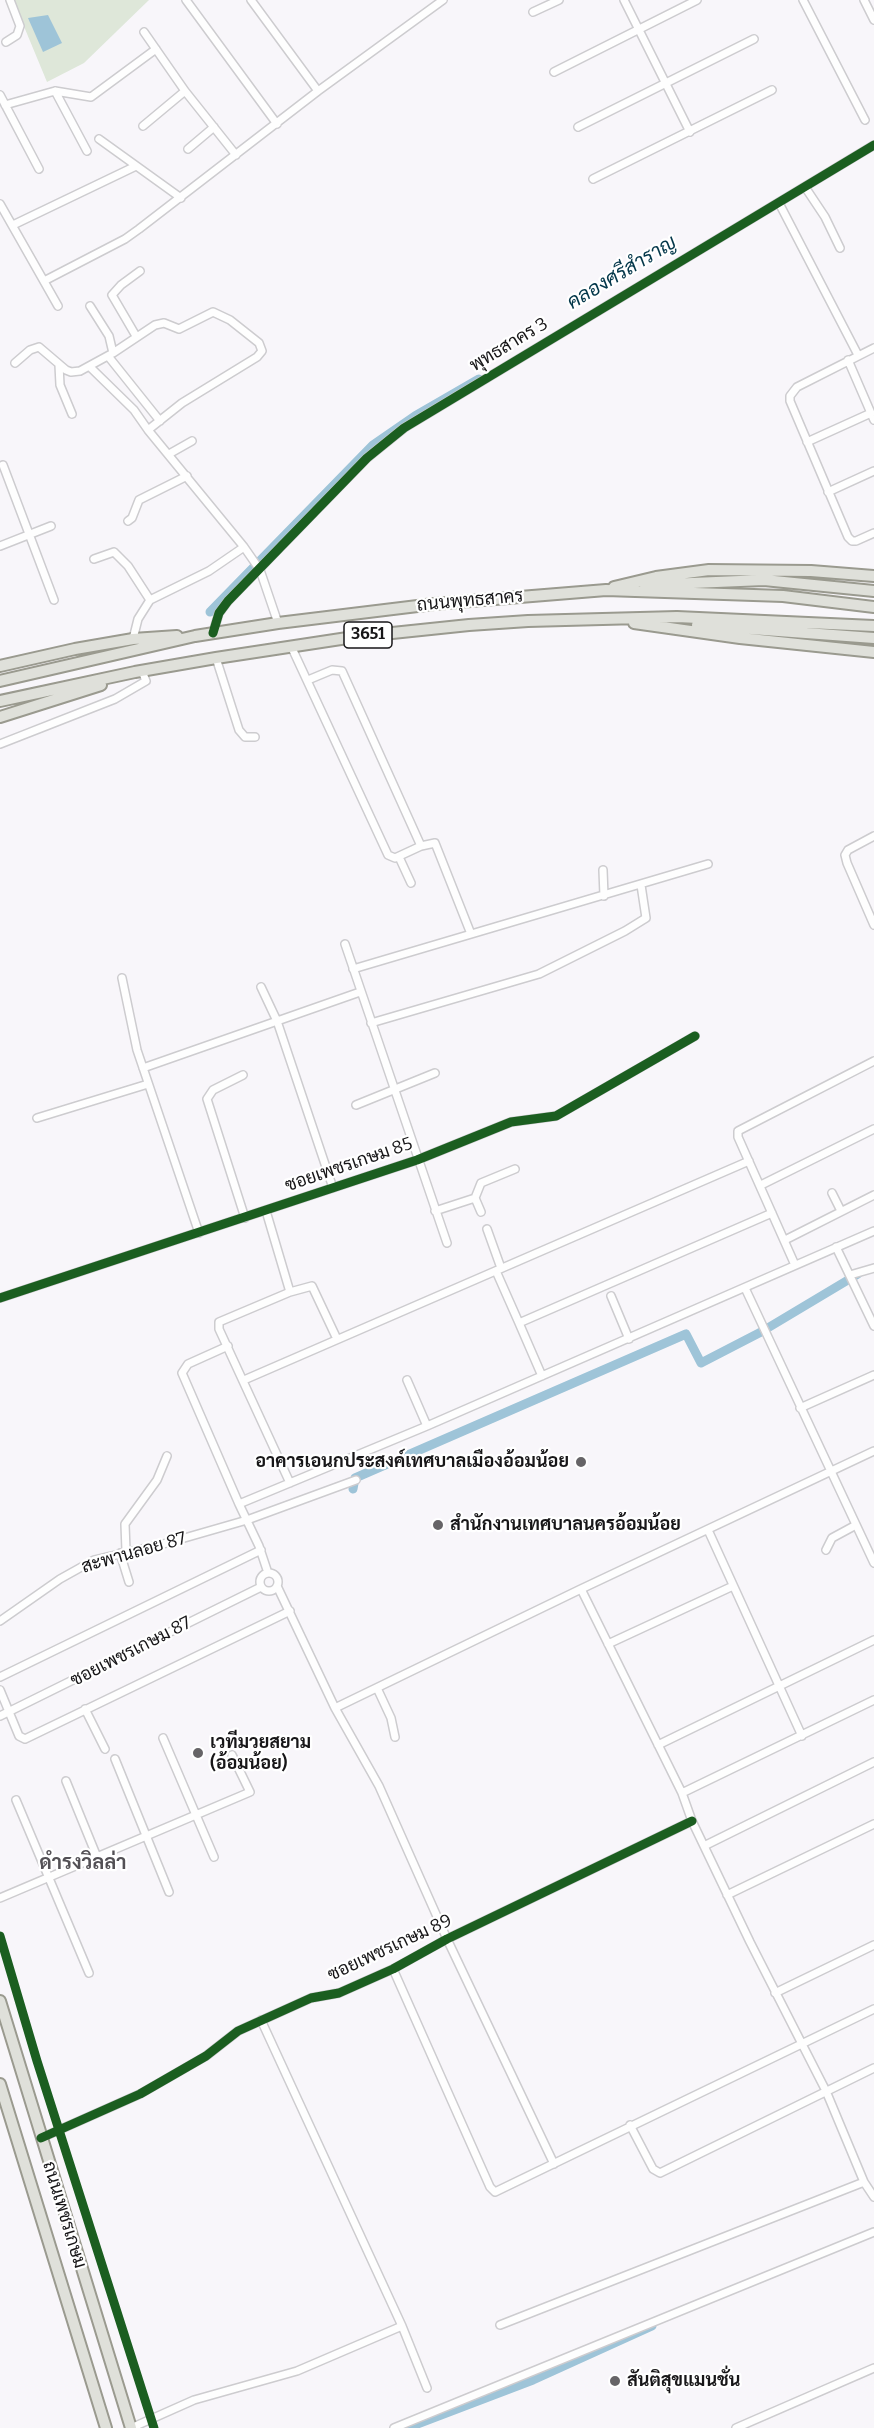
<!DOCTYPE html>
<html>
<head>
<meta charset="utf-8">
<style>
	body { margin:0 }
	canvas { display:block; background:#f8f6fa }
</style>
</head>
<body>
<canvas width="874" height="2428"></canvas>
<script>
const ctx = document.querySelector('canvas').getContext('2d');
ctx.lineJoin = 'round';
function fill(path, color) { ctx.fillStyle = color; ctx.fill(path, 'evenodd'); }
const poly = rows => new Path2D(rows.map(r => 'M' + r).join(''));
function stroke(path, color, width, dash) { ctx.strokeStyle = color; ctx.lineWidth = width; ctx.lineCap = dash ? 'butt' : 'round'; ctx.setLineDash(dash || []); ctx.stroke(path); }
function drawText(font, color, halo, rows, align = 'center') {
  ctx.font = font + ' Bitter,Sarabun,serif'; ctx.lineWidth = 4.5; ctx.setLineDash([]); ctx.textBaseline = 'middle'; ctx.strokeStyle = halo; ctx.fillStyle = color; for (const [text, x, y, turn = 0] of rows) {
    ctx.save(); ctx.translate(x, y); ctx.rotate((+turn || 0) * Math.PI / 180); ctx.textAlign = isNaN(turn) ? turn : align; if (halo) ctx.strokeText(text, 0, 0); ctx.fillText(text, 0, 0); ctx.restore();
  }
}
fill(poly([
	[13,0,149,0,84,63,47,82]
]), '#dee7d9');
fill(poly([
	[48,15,62,43,43,52,28,18]
]), '#9ec4d8');
stroke(poly([
	[210,612,373,445,415,416,479,379],
	[353,1489,355,1478,686,1334,701,1363,761,1332,858,1274],
	[407,2428,533,2380,652,2326]
]), '#9ec4d8', 9);
const minor = poly([
	[186,0,277,124],
	[251,0,318,91],
	[624,0,690,132],
	[803,0,865,120],
	[864,0,874,20],
	[533,12,559,0],
	[144,32,185,91,236,155],
	[6,42,17,35,20,26,10,0],
	[554,72,697,0],
	[55,91,87,151],
	[0,95,39,169],
	[5,105,55,91,91,97,156,49],
	[143,126,185,91],
	[578,127,754,39],
	[99,139,181,198],
	[188,149,214,127],
	[593,179,772,90],
	[805,187,825,217,840,248],
	[779,203,858,355],
	[0,204,58,306],
	[13,225,136,166],
	[44,281,125,239,139,229,318,91,443,0],
	[90,306,109,336,113,353],
	[136,336,112,295,121,285,140,271],
	[874,348,797,387,790,396,790,401,848,537,852,541,856,541,874,533],
	[108,356,160,421],
	[848,360,874,420],
	[15,363,30,350,39,347,66,370,71,372,80,371,113,353,155,325,164,323,179,329,213,312,230,320,259,343,262,351,257,357,182,403,148,430],
	[59,365,60,385,72,414],
	[90,367,134,410,148,430,244,547,260,570,278,623],
	[807,442,871,413],
	[169,454,192,441],
	[3,465,54,600],
	[828,492,874,471],
	[128,521,132,518,139,500,187,476],
	[0,546,51,526],
	[94,559,114,552,128,566,150,600],
	[213,633,219,613,228,601,367,458,404,428,874,145],
	[133,639,138,619,150,600,209,571,244,547],
	[291,646,388,855,395,858,421,846,435,843,471,934],
	[216,658,239,730,245,737,255,737],
	[308,680,332,670,342,671,421,846],
	[0,744,115,699,146,681,142,671],
	[874,836,848,850,845,855,847,863,874,925],
	[399,857,411,883],
	[603,870,604,896],
	[345,944,447,1243],
	[353,969,708,864],
	[122,978,137,1050,199,1233],
	[261,987,277,1021,333,1188],
	[371,1023,539,974,625,931,646,918,641,885],
	[143,1068,360,992],
	[243,1075,213,1090,207,1099,245,1218],
	[356,1105,435,1073],
	[37,1118,148,1084],
	[761,1185,874,1129],
	[832,1193,841,1211],
	[266,1211,290,1292],
	[435,1211,475,1198],
	[481,1212,475,1198,481,1183,515,1169],
	[487,1229,501,1268],
	[785,1240,874,1195],
	[836,1247,874,1326],
	[795,1265,738,1137,738,1131,874,1061],
	[496,1271,519,1323,772,1213],
	[850,1275,874,1268],
	[745,1288,874,1563],
	[611,1296,629,1339],
	[0,1298,417,1160,511,1122,556,1116,695,1036],
	[519,1323,542,1376],
	[228,1346,188,1364,182,1373,239,1504,259,1546,268,1573],
	[244,1380,749,1161],
	[407,1380,427,1426],
	[800,1408,874,1375],
	[290,1483,219,1329,219,1322,290,1292,312,1286,337,1339],
	[239,1504,427,1426,874,1231],
	[708,1530,802,1736],
	[826,1550,832,1538,856,1525],
	[126,1551,125,1524,157,1480,167,1456],
	[120,1553,129,1582],
	'260 1582a9 9 0 1 1 18 0a9 9 0 1 1-18 0Z',
	[277,1586,335,1708,379,1786,447,1939,554,2164],
	[581,1589,682,1793,692,1821,750,1942,826,2091,864,2182,874,2197],
	[0,1621,60,1579,94,1560,167,1543,247,1520,356,1480],
	[608,1644,733,1586],
	[0,1677,261,1550],
	[377,1688,391,1718,395,1737],
	[0,1690,19,1736,25,1739,290,1611],
	[335,1708,581,1589,874,1451],
	[85,1709,105,1749],
	[0,1716,261,1587],
	[163,1738,214,1857],
	[658,1745,874,1640],
	[115,1759,169,1892],
	[66,1781,97,1857],
	[682,1793,874,1700],
	[16,1800,89,1973],
	[704,1846,874,1762],
	[727,1895,874,1824],
	[0,1898,250,1792,232,1755],
	[393,1969,490,2187,495,2192,874,2009],
	[775,1993,874,1945],
	[261,2020,402,2326,427,2388],
	[630,2125,653,2169,660,2173,874,2068],
	[41,2138,140,2094,206,2056,238,2031,311,1998,339,1993,393,1969,447,1939,692,1821],
	[500,2325,864,2182],
	[131,2428,194,2400,297,2371,402,2326],
	[394,2428,874,2232],
	[736,2428,874,2368]
]);
const primary = poly([
	[645,585,764,580,874,591],
	[614,587,656,577,709,570,811,571,874,576],
	[634,623,740,638,874,652],
	[697,625,874,638],
	[0,666,75,649,133,639,177,636],
	[0,681,195,636,278,623,434,604,606,590,783,596,874,607],
	[0,701,135,672,216,658,354,637,469,625,528,621,677,617,874,626],
	[0,717,101,685],
	[0,2001,131,2428],
	[0,2084,106,2428]
]);
stroke(minor, '#cdcccf', 10);
stroke(primary, '#9a9a8f', 14);
stroke(minor, '#fefefe', 7);
stroke(primary, '#dfe0da', 10);
stroke(poly([
	[213,633,219,613,228,601,367,458,404,428,874,145],
	[0,1298,417,1160,511,1122,556,1116,695,1036],
	[0,1936,37,2061,154,2428],
	[41,2138,140,2094,206,2056,238,2031,311,1998,339,1993,393,1969,447,1939,692,1821]
]), '#1b5e20', 9);
for (const [x, y, r, color] of [
	[581,1462,6,"#666467"],
	[438,1525,6,"#666467"],
	[198,1753,6,"#666467"],
	[615,2381,6,"#666467"]
]) { const dot = new Path2D(); dot.arc(x, y, r, 0, 2 * Math.PI); ctx.fillStyle = color; ctx.fill(dot); stroke(dot, '#fff', 2); }
for (const [x, y, w] of [
	[368,635,48]
]) { const box = new Path2D(); box.roundRect(x - w / 2, y - 13, w, 26, 4.5); ctx.fillStyle = '#fff'; ctx.fill(box); stroke(box, '#171618', 1.5); }
drawText('bold 16px', '#171618', null, [
	["3651",368,635]
]);
drawText('18px', '#171618', '#fff', [
	["พุทธสาคร 3",509,345,-31],
	["ถนนพุทธสาคร",470,601,-5],
	["ซอยเพชรเกษม 85",349,1165,-19],
	["สะพานลอย 87",134,1553,-16],
	["ซอยเพชรเกษม 87",131,1652,-27],
	["ซอยเพชรเกษม 89",390,1948,-25],
	["ถนนเพชรเกษม",64,2215,73]
]);
drawText('bold 18px', '#171618', '#fff', [
	["อาคารเอนกประสงค์เทศบาลเมืองอ้อมน้อย",569,1462,"right"],
	["สำนักงานเทศบาลนครอ้อมน้อย",450,1525],
	["เวทีมวยสยาม",210,1743],
	["(อ้อมน้อย)",210,1764],
	["สันติสุขแมนชั่น",627,2381]
], 'left');
drawText('italic 20px', '#03374a', '#fff', [
	["คลองศรีสำราญ",622,273,-31]
]);
drawText('bold 20px', '#535055', '#fff', [
	["ดำรงวิลล่า",83,1863]
]);
</script>
</body>
</html>
